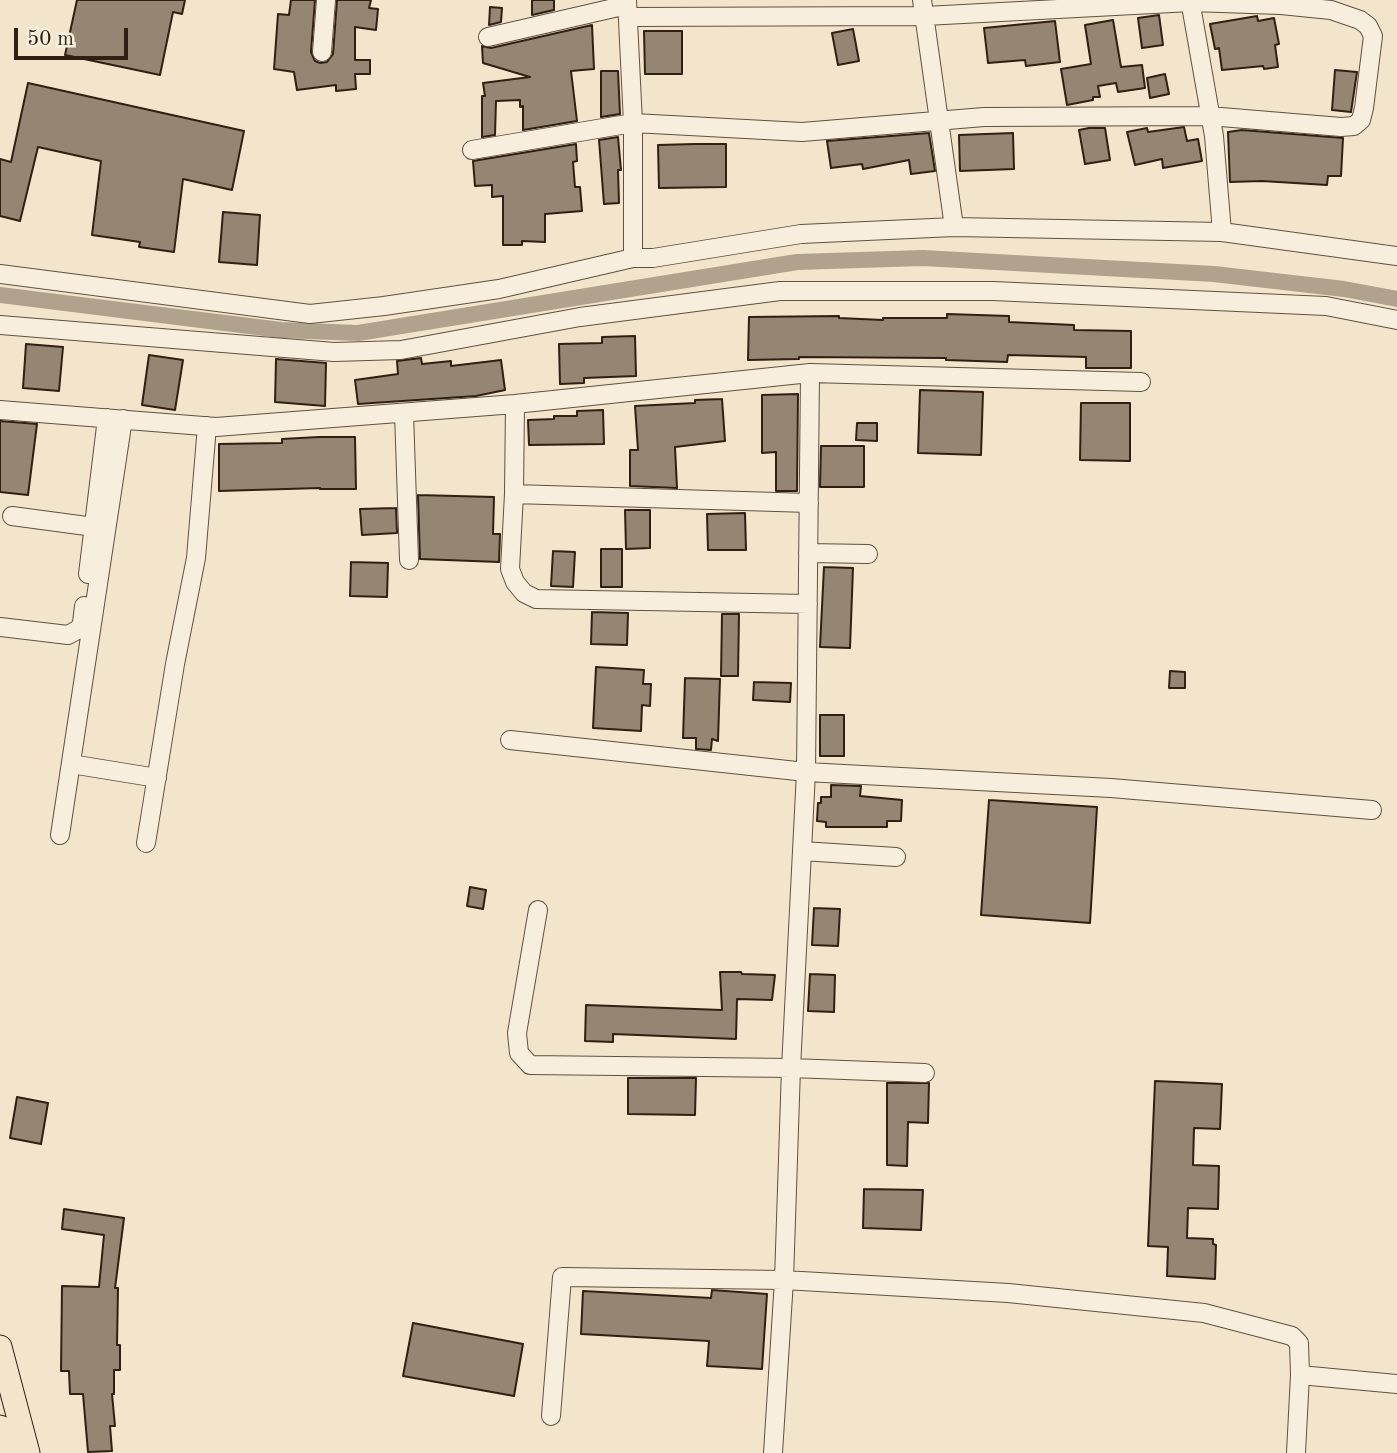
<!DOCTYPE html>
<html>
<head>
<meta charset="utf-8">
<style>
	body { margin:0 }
	#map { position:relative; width:1397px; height:1453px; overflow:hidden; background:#f3e5cc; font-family:"Old Standard TT",serif }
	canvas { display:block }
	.scale { position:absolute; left:14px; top:28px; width:114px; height:32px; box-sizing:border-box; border:4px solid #301f12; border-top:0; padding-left:9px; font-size:21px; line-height:24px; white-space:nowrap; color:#301f12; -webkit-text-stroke:5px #f7eede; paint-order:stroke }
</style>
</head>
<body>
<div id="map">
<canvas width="1397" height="1453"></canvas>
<div class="scale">50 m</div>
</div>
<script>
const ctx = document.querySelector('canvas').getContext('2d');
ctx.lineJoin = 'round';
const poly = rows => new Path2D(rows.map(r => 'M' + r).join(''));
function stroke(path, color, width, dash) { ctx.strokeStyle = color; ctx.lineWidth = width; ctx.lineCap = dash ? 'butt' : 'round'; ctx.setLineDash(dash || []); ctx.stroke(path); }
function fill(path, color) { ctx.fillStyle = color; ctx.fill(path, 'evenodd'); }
stroke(poly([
	[0,295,281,330,358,333,797,262,923,258,1214,274,1344,289,1397,299]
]), '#b1a28d', 16);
const building = poly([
	[77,0,185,0,182,14,173,12,160,75,65,55,77,0],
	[291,0,315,0,311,52,315,61,320,63,327,62,333,54,337,0,371,0,369,8,378,9,376,30,355,27,355,60,370,60,370,74,355,74,356,89,336,91,336,85,297,90,294,72,274,69,278,14,289,15,291,0],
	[532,0,554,0,554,10,532,15,532,0],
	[490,7,502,8,501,22,489,25,490,7],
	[1159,15,1163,45,1142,48,1138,18,1159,15],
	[1257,16,1258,21,1274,18,1279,44,1275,45,1278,67,1264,69,1263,66,1222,70,1219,48,1215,49,1210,24,1257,16],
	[1113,20,1121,67,1142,65,1145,88,1118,92,1116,83,1098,86,1100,97,1093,97,1093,100,1067,105,1061,69,1091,64,1085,25,1113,20],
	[1055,21,1060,62,1026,66,1025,60,988,63,984,28,1055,21],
	[592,25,594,69,571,71,577,121,523,130,523,106,520,107,520,100,496,101,495,135,482,137,482,96,485,96,483,83,530,77,483,63,482,46,491,48,592,25],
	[853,29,859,61,838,65,832,33,853,29],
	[644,31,682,31,682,74,645,74,644,31],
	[1335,70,1357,72,1351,112,1332,110,1335,70],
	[601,71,618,71,620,114,601,117,601,71],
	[1165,74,1169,94,1150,98,1147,78,1165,74],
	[28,83,244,131,232,190,183,179,174,252,139,247,140,242,92,235,101,161,38,147,20,221,0,216,0,159,11,162,28,83],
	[1184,127,1187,141,1198,139,1202,161,1163,168,1162,159,1135,165,1127,132,1147,128,1148,132,1184,127],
	[1089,128,1105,128,1110,160,1085,164,1079,130,1089,128],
	[1242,130,1343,138,1341,176,1328,176,1327,185,1262,181,1230,182,1228,132,1242,130],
	[929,133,935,171,911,174,909,160,863,169,862,164,831,168,827,141,929,133],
	[1013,133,1014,169,960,171,959,135,1013,133],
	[618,137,621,170,618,170,619,203,604,204,599,140,618,137],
	[576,144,577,161,573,162,575,187,580,187,582,211,545,214,545,242,522,241,522,245,503,245,503,196,492,197,492,185,475,186,473,161,576,144],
	[695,144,726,144,726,187,659,188,658,145,695,144],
	[223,212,260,215,257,265,219,262,223,212],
	[947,314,1009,316,1009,322,1074,325,1074,330,1131,331,1131,368,1086,368,1086,357,1008,355,1007,362,946,360,946,358,799,357,799,359,748,360,749,317,839,316,839,318,883,320,883,318,947,318,947,314],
	[635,336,636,376,584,378,584,383,560,384,559,344,602,343,602,337,635,336],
	[26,344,63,347,59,391,23,388,26,344],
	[149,355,183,360,175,410,142,405,149,355],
	[421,358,422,364,451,361,451,366,501,360,505,390,476,396,358,404,355,380,398,374,397,361,421,358],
	[276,359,326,363,325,406,275,402,276,359],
	[920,390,983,392,981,455,918,453,920,390],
	[798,394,797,491,776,491,776,452,762,453,762,395,798,394],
	[722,399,725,441,675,447,677,488,630,486,630,450,638,450,635,406,695,403,695,400,722,399],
	[1081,403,1130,403,1130,461,1080,460,1081,403],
	[603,410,604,444,529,445,528,420,554,419,554,416,577,416,577,411,603,410],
	[0,421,37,424,28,495,0,492,0,421],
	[857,423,877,423,877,441,856,440,857,423],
	[319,437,355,437,356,489,320,489,320,488,219,491,219,444,282,443,282,439,319,437],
	[821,446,864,446,864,487,820,487,821,446],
	[418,495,494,497,493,534,500,534,499,562,420,559,418,495],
	[396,508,397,533,362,535,360,509,396,508],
	[625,510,650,510,650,548,626,549,625,510],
	[745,513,746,550,708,550,707,514,745,513],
	[601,549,622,549,622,587,601,587,601,549],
	[553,551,575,552,573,587,551,586,553,551],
	[351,562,388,563,387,597,350,596,351,562],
	[824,567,853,568,850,648,820,647,824,567],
	[592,612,628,613,627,645,591,644,592,612],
	[722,614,739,614,738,676,721,676,722,614],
	[596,667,644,670,643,684,651,684,650,706,642,705,641,731,593,728,596,667],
	[1170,671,1185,672,1185,688,1169,688,1170,671],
	[685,678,720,679,718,741,712,739,711,750,696,749,696,738,683,738,685,678],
	[754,682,791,683,790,702,753,700,754,682],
	[820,715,844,715,844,756,820,756,820,715],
	[831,785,861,786,860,796,902,800,901,821,887,821,887,827,826,827,826,822,817,821,818,803,821,803,821,797,831,797,831,785],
	[989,800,1097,807,1090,923,981,915,989,800],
	[470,887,486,890,483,909,467,906,470,887],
	[814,908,840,909,838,946,812,945,814,908],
	[720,972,741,972,742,974,775,975,772,1000,737,999,736,1039,613,1034,613,1042,585,1041,586,1005,722,1010,720,972],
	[810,974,835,975,834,1012,808,1011,810,974],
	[628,1078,696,1078,695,1115,628,1114,628,1078],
	[1155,1081,1222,1084,1220,1129,1194,1128,1193,1165,1219,1166,1218,1209,1188,1208,1187,1238,1213,1239,1213,1244,1216,1245,1215,1279,1167,1276,1168,1247,1148,1246,1155,1081],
	[887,1083,929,1083,928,1123,908,1122,907,1166,887,1165,887,1083],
	[17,1097,48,1103,41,1144,10,1138,17,1097],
	[864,1189,923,1190,921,1230,863,1228,864,1189],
	[64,1209,124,1218,115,1288,118,1288,117,1345,120,1345,120,1370,114,1370,114,1394,112,1394,115,1426,110,1426,112,1451,88,1452,83,1394,70,1394,69,1371,61,1371,62,1286,99,1287,104,1235,62,1229,64,1209],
	[712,1290,767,1294,762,1369,707,1366,709,1341,581,1334,583,1291,711,1298,712,1290],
	[413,1323,523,1344,514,1396,403,1376,413,1323]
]);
fill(building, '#958673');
stroke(building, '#301f12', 2);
const minor = poly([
	[627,0,633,123,633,258],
	[922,0,954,227],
	[1190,0,1214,136,1222,232],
	[488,37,627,5],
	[322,52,326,0],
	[472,150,633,123,802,132,984,117,1209,116,1341,127,1354,126,1361,120,1364,108,1373,36,1368,26,1360,20,1331,10,1281,5,1191,2,925,16,629,17],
	[0,274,310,314,384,306,499,289,633,258,653,258,801,234,954,227,1222,232,1397,256],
	[0,325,334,352,401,350,580,317,780,291,993,291,1326,306,1397,320],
	[810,373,1141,382],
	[515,404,514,494,510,569,515,582,524,593,536,599,808,604],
	[0,410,216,427,515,404,810,373,806,772,1111,788,1372,810],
	[404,413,409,560],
	[514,494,809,503],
	[12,516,94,527],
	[808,553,868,554],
	[88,574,107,418],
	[0,627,68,635,79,629,82,623,84,606],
	[510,740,806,772,791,1068,784,1280,1008,1293,1204,1313,1292,1336,1299,1343,1300,1375],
	[71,764,157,778],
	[60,835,123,419],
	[146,843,175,664,196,558,207,426],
	[802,851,896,857],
	[538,910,517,1033,519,1053,530,1065,791,1068,925,1073],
	[551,1416,562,1277,784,1280,773,1453],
	[1296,1453,1300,1375,1397,1384]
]);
const major = poly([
	[0,1347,28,1453],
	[0,1427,7,1453]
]);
stroke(minor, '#615040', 20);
stroke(major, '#301f12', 25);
stroke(minor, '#f7eede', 18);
stroke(major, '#f3e5cc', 23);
</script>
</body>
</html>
